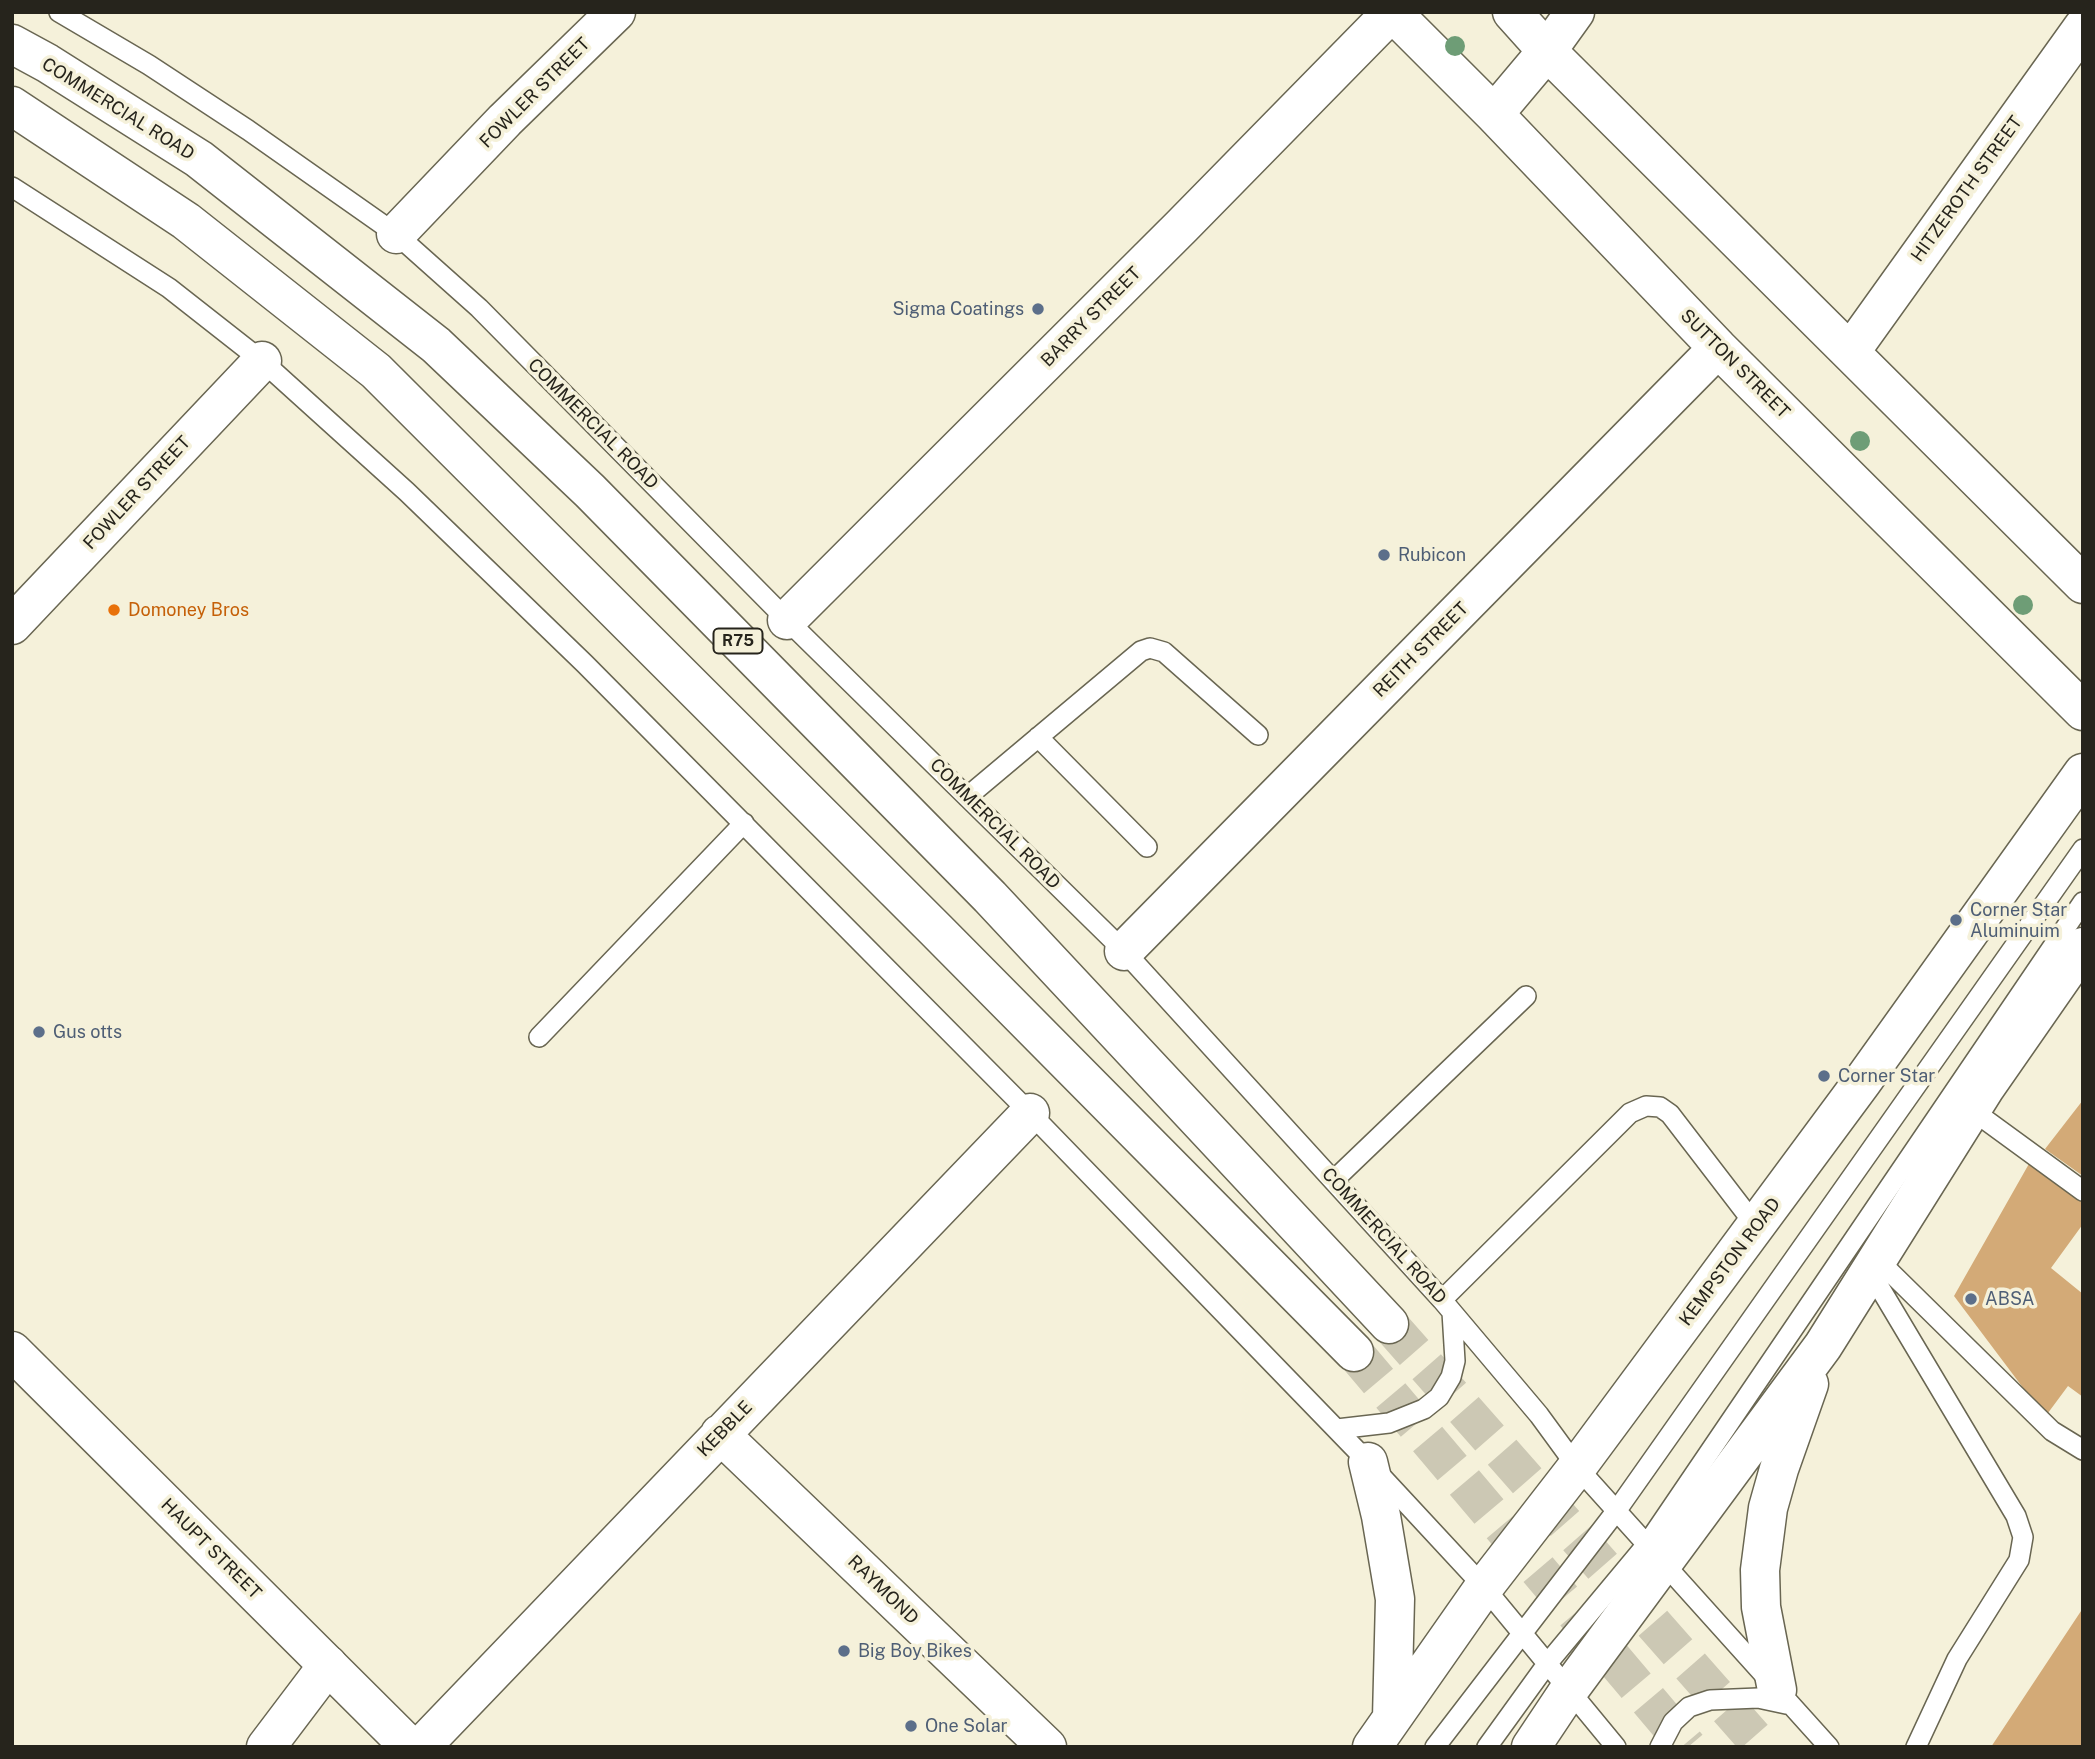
<!DOCTYPE html>
<html>
<head>
<meta charset="utf-8">
<style>
	body { margin:0 }
	#map { position:relative; width:2095px; height:1759px; overflow:hidden; background:#f5f1da; font-family:"Public Sans",sans-serif }
	canvas { display:block }
	.frame { position:absolute; inset:0; border:14px solid #26241c; pointer-events:none }
</style>
</head>
<body>
<div id="map">
<canvas width="2095" height="1759"></canvas>
<div class="frame"></div>
</div>
<script>
const ctx = document.querySelector('canvas').getContext('2d');
ctx.lineJoin = 'round';
function fill(path, color) { ctx.fillStyle = color; ctx.fill(path, 'evenodd'); }
const poly = rows => new Path2D(rows.map(r => 'M' + r).join(''));
function stroke(path, color, width, dash) { ctx.strokeStyle = color; ctx.lineWidth = width; ctx.lineCap = dash ? 'butt' : 'round'; ctx.setLineDash(dash || []); ctx.stroke(path); }
function drawText(font, color, halo, rows, align = 'center') {
  ctx.font = font + ' "Public Sans",sans-serif'; ctx.lineWidth = 7; ctx.setLineDash([]); ctx.textBaseline = 'middle'; ctx.strokeStyle = halo; ctx.fillStyle = color; for (const [text, x, y, turn = 0] of rows) {
    ctx.save(); ctx.translate(x, y); ctx.rotate((+turn || 0) * Math.PI / 180); ctx.textAlign = isNaN(turn) ? turn : align; if (halo) ctx.strokeText(text, 0, 0); ctx.fillText(text, 0, 0); ctx.restore();
  }
}
fill(poly([
	[2083,1100,2083,1176,2045,1149],
	[2030,1162,2083,1202,2083,1224,2051,1268,2083,1294,2083,1397,2068,1386,2045,1417,1954,1296],
	[2083,1608,2083,1747,1991,1747]
]), '#d3aa77');
stroke(poly([
	[1389,1324,1762,1747],
	[1354,1352,1688,1747]
]), '#ccc8b4', 38, [38, 19]);
const lane = poly([
	[59,12,149,65,248,130,396,234,479,308,787,620,1124,951,1442,1300,1539,1415,1577,1467,1829,1747],
	[12,187,169,288,262,361,407,492,585,664,1030,1113,1368,1462,1484,1587,1616,1747],
	[1038,737,1147,847],
	[967,797,1141,651,1150,648,1164,652,1258,735],
	[539,1037,744,823],
	[1972,1110,2083,1191],
	[1334,1180,1526,996],
	[1878,1260,2052,1431,2083,1450],
	[1871,1273,2016,1516,2023,1537,2019,1560,1957,1659,1916,1747],
	[1442,1300,1630,1113,1646,1106,1660,1107,1670,1114,1756,1226],
	[1337,1429,1389,1423,1424,1409,1439,1397,1451,1377,1455,1361,1452,1312],
	[1435,1747,1617,1510,2083,849],
	[1487,1747,1547,1664,1647,1544,2083,902],
	[1660,1747,1673,1722,1689,1707,1710,1700,1758,1698,1786,1704]
]);
const street = poly([
	[1512,12,1547,51,2083,584],
	[1494,114,1547,51,1575,12],
	[396,234,505,120,616,12],
	[1851,351,2083,27],
	[787,620,1182,226,1392,12,1494,114,1718,348,2083,711],
	[12,625,262,361],
	[1124,951,1718,348],
	[720,1434,1047,1747],
	[266,1747,328,1665],
	[421,1747,1030,1113]
]);
const secondary = poly([
	[12,1351,410,1747],
	[1368,1462,1381,1516,1395,1599,1392,1718],
	[1777,1690,1761,1607,1760,1570,1768,1508,1779,1469,1809,1384],
	[1372,1747,1484,1587,1577,1467,1862,1082,2083,773],
	[1531,1747,1569,1690,1823,1346,1985,1088,2083,947]
]);
const primary = poly([
	[12,44,47,63,199,159,436,345,590,491,990,897,1389,1324],
	[12,106,186,221,376,371,937,931,1354,1352]
]);
stroke(lane, '#696652', 22);
stroke(street, '#696652', 41);
stroke(secondary, '#696652', 41);
stroke(primary, '#696652', 41);
stroke(lane, '#fff', 19);
stroke(street, '#fff', 38);
stroke(secondary, '#fff', 38);
stroke(primary, '#fff', 38);
ctx.fillStyle = '#6e9d76';
for (const [x, y] of [
	[1455,46],
	[1860,441],
	[2023,605]
]) { ctx.beginPath(); ctx.arc(x, y, 10, 0, 2 * Math.PI); ctx.fill(); }
for (const [x, y, r, color] of [
	[1038,309,7,"#5c6f8a"],
	[1384,555,7,"#5c6f8a"],
	[114,610,7,"#e8710a"],
	[1956,920,7,"#5c6f8a"],
	[39,1032,7,"#5c6f8a"],
	[1824,1076,7,"#5c6f8a"],
	[1971,1299,7,"#5c6f8a"],
	[844,1651,7,"#5c6f8a"],
	[911,1726,7,"#5c6f8a"]
]) { const dot = new Path2D(); dot.arc(x, y, r, 0, 2 * Math.PI); ctx.fillStyle = color; ctx.fill(dot); stroke(dot, '#f5f1da', 2.5); }
for (const [x, y, w] of [
	[738,641,49]
]) { const box = new Path2D(); box.roundRect(x - w / 2, y - 12.5, w, 25, 5); ctx.fillStyle = '#f5f1da'; ctx.fill(box); stroke(box, '#26241c', 2); }
drawText('bold 16px', '#26241c', null, [
	["R75",738,641]
]);
drawText('18px', '#26241c', '#f5f1da', [
	["FOWLER STREET",535,93,-45],
	["COMMERCIAL ROAD",118,109,32],
	["HITZEROTH STREET",1967,189,-54],
	["BARRY STREET",1091,317,-45],
	["SUTTON STREET",1735,364,45],
	["COMMERCIAL ROAD",593,424,45],
	["FOWLER STREET",137,493,-47],
	["REITH STREET",1421,650,-45],
	["COMMERCIAL ROAD",995,824,45],
	["COMMERCIAL ROAD",1384,1236,48],
	["KEMPSTON ROAD",1730,1262,-53],
	["KEBBLE",725,1429,-46],
	["HAUPT STREET",211,1549,45],
	["RAYMOND",883,1590,44]
]);
drawText('18px', '#4e5e75', '#f5f1da', [
	["Sigma Coatings",1024,309,"right"],
	["Rubicon",1398,555],
	["Corner Star",1970,910],
	["Aluminuim",1970,931],
	["Gus otts",53,1032],
	["Corner Star",1838,1076],
	["ABSA",1985,1299],
	["Big Boy Bikes",858,1651],
	["One Solar",925,1726]
], 'left');
drawText('18px', '#c56008', '#f5f1da', [
	["Domoney Bros",128,610]
], 'left');
</script>
</body>
</html>
